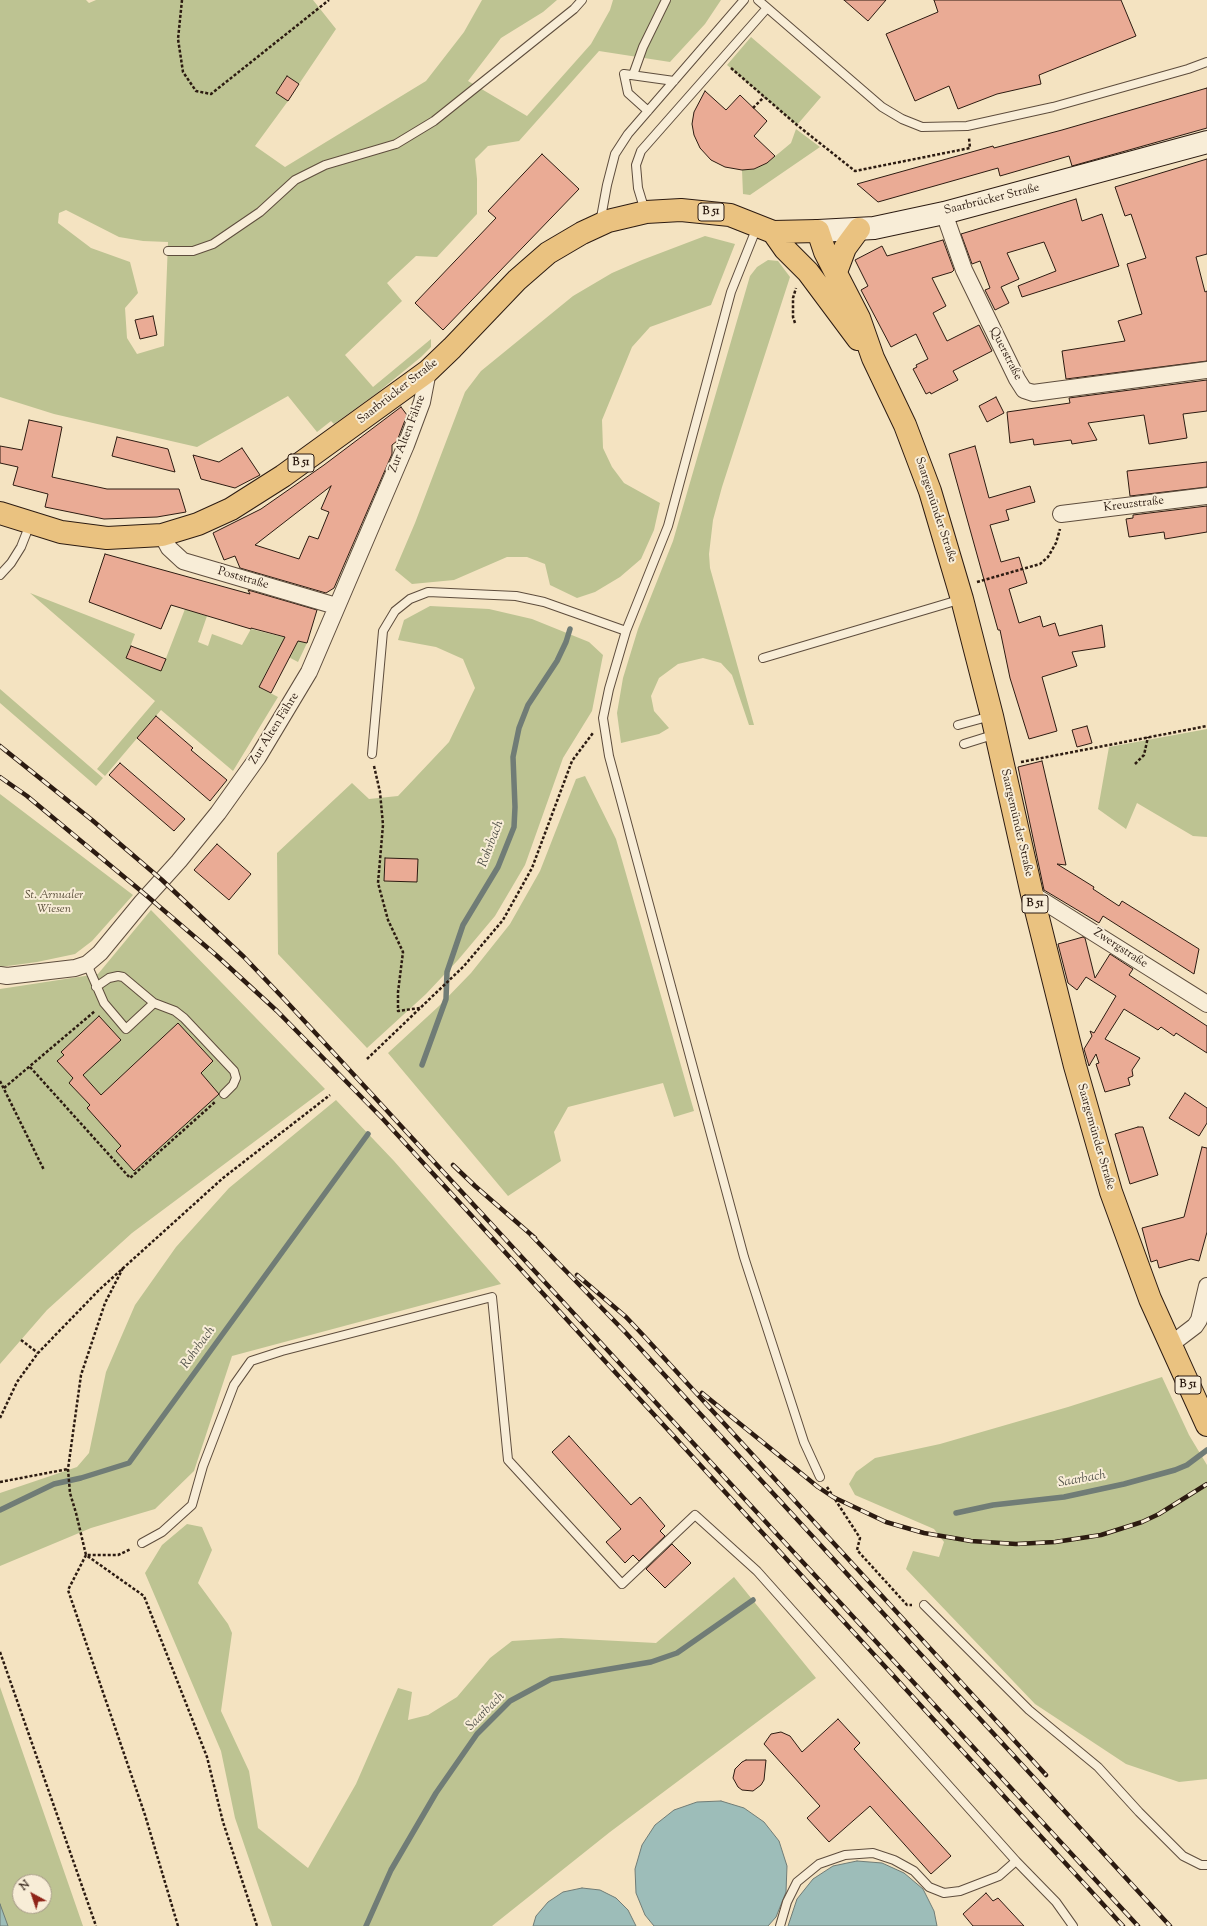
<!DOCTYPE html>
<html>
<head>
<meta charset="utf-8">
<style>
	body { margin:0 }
	#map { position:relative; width:1207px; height:1926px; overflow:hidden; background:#f4e3c1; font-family:"Sorts Mill Goudy",serif }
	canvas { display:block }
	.north { position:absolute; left:12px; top:1874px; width:40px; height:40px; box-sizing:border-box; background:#f8edd7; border:1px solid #a69988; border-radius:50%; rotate:320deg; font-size:11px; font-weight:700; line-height:16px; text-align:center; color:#2c1b11 }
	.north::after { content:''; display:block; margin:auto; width:14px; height:18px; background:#8f2418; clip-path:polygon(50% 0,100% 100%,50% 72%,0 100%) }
</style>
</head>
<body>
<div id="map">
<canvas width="1207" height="1926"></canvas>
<div class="north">N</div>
</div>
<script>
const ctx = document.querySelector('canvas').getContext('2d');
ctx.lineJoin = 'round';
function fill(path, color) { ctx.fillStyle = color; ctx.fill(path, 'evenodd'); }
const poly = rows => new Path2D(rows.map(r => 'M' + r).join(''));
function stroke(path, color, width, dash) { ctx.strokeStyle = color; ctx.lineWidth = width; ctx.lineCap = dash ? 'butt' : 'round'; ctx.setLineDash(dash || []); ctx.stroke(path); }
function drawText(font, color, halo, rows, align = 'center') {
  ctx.font = font + ' "Sorts Mill Goudy",serif'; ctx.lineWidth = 4; ctx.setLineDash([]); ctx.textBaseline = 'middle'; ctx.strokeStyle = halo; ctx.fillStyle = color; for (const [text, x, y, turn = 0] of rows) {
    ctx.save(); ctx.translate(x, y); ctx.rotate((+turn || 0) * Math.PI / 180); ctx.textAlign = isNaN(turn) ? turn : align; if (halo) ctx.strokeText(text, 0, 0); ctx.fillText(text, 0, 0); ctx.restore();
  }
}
fill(poly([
	[0,0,86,0,89,3,96,0,313,0,336,29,299,84,287,76,276,93,288,101,255,146,285,167,426,81,464,32,482,0,557,0,543,12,501,38,468,81,527,116,591,44,610,10,613,0,721,0,705,24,670,62,599,51,519,141,488,146,475,159,477,179,477,214,437,257,416,256,387,283,402,301,345,355,373,387,431,339,431,347,421,357,377,393,334,424,331,421,317,432,288,396,197,447,54,414,0,397],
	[66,210,119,237,143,241,168,242,164,346,137,354,127,338,125,308,138,293,130,262,91,248,58,223,59,213],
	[751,37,821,97,797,125,727,65],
	[796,129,820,147,750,195,743,194,742,170,754,169,767,163,791,143],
	[705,236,735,244,711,305,650,327,632,347,602,420,603,448,612,467,624,483,660,503,654,530,641,559,620,577,595,592,577,598,550,585,545,564,527,557,507,557,454,580,412,584,395,570,415,523,465,392,481,371,573,296,612,273,642,260],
	[768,260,778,261,790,277,722,487,713,520,709,554,710,568,754,725,749,725,732,675,721,663,703,658,678,664,659,678,651,696,654,711,669,728,659,734,621,743,617,713,623,678,638,629,673,541,750,276,757,267],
	[30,593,135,634,126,658,161,671,185,609,207,616,198,642,208,646,212,634,242,645,251,629,307,643,298,662,277,651,259,687,278,697,233,771,161,710,105,776,97,769,155,701],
	[430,606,489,609,532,619,589,642,603,655,592,711,563,758,525,865,495,916,458,960,426,994,367,1048,278,954,277,853,352,783,369,799,398,796,449,742,475,688,463,659,436,647,398,640,404,620],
	[0,689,103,778,96,786,0,703],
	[1207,729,1207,837,1193,836,1137,803,1126,829,1098,809,1109,747],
	[585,776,616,839,694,1111,674,1117,663,1083,568,1107,554,1132,561,1161,508,1196,388,1053,439,1006,471,973,510,924,540,871,576,779],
	[0,794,133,895,92,941,75,954,37,962,0,967],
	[151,910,325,1089,132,1233,47,1310,0,1364,0,989,98,974],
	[336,1100,394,1161,501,1284,232,1356,194,1471,155,1509,91,1528,0,1566,0,1493,77,1467,89,1453,106,1372,135,1305,176,1247,229,1188],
	[1162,1377,1189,1435,1207,1465,1207,1779,1179,1782,1126,1764,1035,1704,906,1569,913,1551,939,1557,944,1542,934,1529,855,1495,849,1484,856,1472,875,1458,940,1444,1068,1407],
	[187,1524,202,1527,212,1550,198,1583,228,1624,232,1633,221,1711,249,1771,258,1828,308,1868,356,1784,398,1688,412,1692,408,1720,428,1715,457,1697,490,1658,512,1641,561,1638,656,1643,734,1577,816,1678,610,1832,492,1926,272,1926,235,1818,221,1751,145,1573,162,1545],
	[0,1687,83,1926,0,1926],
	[20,1882,44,1882,44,1906,20,1906]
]), '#bdc392');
const water = poly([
	[721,1801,744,1808,764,1822,779,1841,787,1866,786,1892,776,1917,768,1926,654,1926,645,1915,636,1893,635,1869,642,1845,655,1825,674,1810,697,1802,721,1801],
	[857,1861,882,1863,904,1873,923,1889,934,1911,937,1926,788,1926,797,1899,813,1879,833,1866,857,1861],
	[582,1888,600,1890,616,1898,628,1910,636,1926,533,1926,536,1916,548,1902,563,1892,582,1888],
	[0,1904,8,1926,0,1926,0,1904]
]);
fill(water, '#9dbdb9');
stroke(water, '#707c76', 1);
stroke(poly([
	[422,1065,446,999,447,972,463,925,498,867,514,827,515,807,513,757,519,728,528,705,557,661,566,642,570,629],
	[0,1510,54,1484,81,1478,129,1463,368,1134],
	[956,1513,993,1505,1064,1497,1124,1484,1175,1470,1187,1465,1207,1450],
	[366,1926,391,1870,436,1793,477,1734,510,1701,551,1679,651,1662,677,1653,753,1600]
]), '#707c76', 5.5);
const building = poly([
	[844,0,886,0,868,21,844,0],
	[934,0,1121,0,1136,36,1039,75,1041,84,997,94,958,109,949,86,915,101,886,34,938,12,934,0],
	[287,76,299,84,288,101,276,93,287,76],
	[1207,88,1207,128,1136,148,1072,166,1069,156,1000,176,998,168,878,202,857,184,993,146,994,148,1062,130,1207,88],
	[705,91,726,110,740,95,767,121,754,136,775,156,767,163,754,169,742,170,725,167,711,160,700,148,694,135,692,124,694,112,705,91],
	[542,154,579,189,443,330,415,303,496,218,488,211,542,154],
	[1207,159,1207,254,1196,257,1205,292,1207,291,1207,361,1066,379,1062,351,1125,341,1118,321,1142,314,1127,264,1146,258,1131,214,1125,216,1115,187,1207,159],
	[1076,199,1082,221,1102,214,1119,266,1022,297,1018,286,1056,271,1044,242,1007,253,1019,279,1001,287,1009,303,995,310,985,290,990,288,980,261,972,264,961,234,1076,199],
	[943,240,954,270,952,272,932,278,946,306,933,313,947,341,979,325,992,351,953,371,958,380,931,394,930,392,926,394,913,369,917,367,916,365,928,359,916,334,891,347,861,290,868,286,855,260,882,246,887,256,943,240],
	[153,316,157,335,140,339,135,320,153,316],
	[1207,380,1207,411,1183,414,1187,438,1149,444,1144,415,1088,423,1097,440,1072,444,1071,440,1034,445,1033,439,1010,443,1007,412,1070,403,1069,398,1207,380],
	[996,397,1004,413,987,422,979,406,996,397],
	[401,407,407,415,397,441,392,445,392,454,334,588,326,593,240,568,235,556,224,560,213,533,261,509,324,465,401,407],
	[331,486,321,509,329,512,318,539,309,536,299,559,255,545,331,486],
	[29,420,62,427,52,477,107,489,179,489,186,512,157,517,104,519,45,507,48,494,13,485,18,467,0,463,0,446,22,450,29,420],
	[117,437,168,449,175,472,112,456,117,437],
	[975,446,989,498,1030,486,1035,502,1006,510,1009,520,990,525,1001,562,1019,557,1027,583,1009,589,1019,623,1040,616,1043,627,1055,623,1059,636,1102,625,1105,647,1072,652,1077,666,1042,677,1057,731,1029,739,1010,678,1000,630,998,630,949,454,975,446],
	[242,448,260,475,235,488,201,479,193,455,219,462,242,448],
	[1207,462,1207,487,1130,496,1127,471,1207,462],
	[1207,506,1207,532,1165,539,1164,532,1129,537,1126,519,1133,518,1133,515,1207,506],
	[105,554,250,594,248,590,317,610,307,643,298,641,271,693,259,687,285,637,251,628,251,629,171,605,161,629,89,602,105,554],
	[131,646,166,659,161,671,126,658,131,646],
	[156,716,193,748,191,750,227,780,210,801,137,738,156,716],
	[1087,726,1092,743,1077,747,1072,730,1087,726],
	[1042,761,1066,865,1057,864,1094,887,1093,889,1119,906,1122,901,1199,949,1194,974,1103,916,1099,923,1044,890,1018,767,1042,761],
	[120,763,185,819,174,831,109,775,120,763],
	[217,844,251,874,229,900,194,870,217,844],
	[385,858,418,859,417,882,384,881,385,858],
	[1083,937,1085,938,1095,978,1110,954,1133,969,1129,975,1207,1026,1207,1053,1176,1033,1174,1036,1161,1027,1158,1030,1124,1009,1105,1039,1140,1058,1132,1070,1133,1076,1128,1078,1130,1085,1105,1092,1096,1064,1099,1063,1096,1054,1089,1066,1084,1049,1092,1036,1090,1031,1094,1033,1116,996,1086,977,1077,990,1068,983,1058,944,1083,937],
	[99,1016,121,1040,83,1075,101,1095,178,1023,213,1061,201,1073,219,1094,134,1171,116,1151,121,1146,87,1108,90,1105,69,1083,73,1078,57,1061,64,1055,61,1052,99,1016],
	[1185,1093,1207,1108,1207,1123,1199,1136,1169,1118,1185,1093],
	[1138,1127,1143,1127,1158,1175,1130,1184,1115,1134,1138,1127],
	[1202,1147,1207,1148,1207,1232,1199,1261,1191,1259,1159,1268,1157,1260,1151,1262,1142,1228,1184,1217,1202,1147],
	[569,1436,631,1505,640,1497,665,1526,660,1531,665,1536,639,1561,633,1555,625,1563,606,1542,621,1529,552,1452,569,1436],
	[672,1544,691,1563,665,1588,646,1569,672,1544],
	[838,1719,860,1743,854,1749,951,1856,931,1874,870,1806,829,1842,807,1818,820,1806,764,1744,771,1734,781,1732,790,1736,802,1752,838,1719],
	[746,1760,766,1760,764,1780,761,1785,753,1791,742,1790,738,1787,733,1778,735,1769,742,1762,746,1760],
	[986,1893,993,1901,998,1898,1024,1926,973,1926,963,1914,986,1893]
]);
fill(building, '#eaab95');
stroke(building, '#2c1b11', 1);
const lane = poly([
	[758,0,882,107,902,119,922,127,967,126,1053,107,1188,69,1207,62],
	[633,75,643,47,666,0],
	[648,111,628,93,624,74,674,81],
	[645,211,638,188,636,165,641,151,767,8],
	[600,223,607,185,615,154,628,134,744,0],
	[757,227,731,292,668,526,626,631,609,689,603,718,609,756,744,1257,804,1442,820,1477],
	[168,251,193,251,213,244,260,212,295,180,325,165,396,144,434,121,574,9,582,0],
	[0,575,11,563,21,547,30,524],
	[763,658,962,599],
	[958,725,991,716],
	[964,744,996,734],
	[372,754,383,631,395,611,410,599,428,592,516,596,544,602,626,631],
	[87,964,104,1003,126,1029,154,1003],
	[96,987,109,978,118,976,123,977,154,1003,175,1011,184,1018,234,1071,236,1078,233,1085,224,1094],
	[142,1543,162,1532,192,1505,203,1466,234,1385,251,1361,282,1351,492,1297,508,1460,622,1584,695,1515,757,1571,1016,1861,1056,1902,1073,1926],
	[924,1605,1029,1710,1098,1767,1139,1812,1183,1856,1201,1865,1207,1865],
	[780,1926,787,1902,797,1882,819,1864,845,1855,873,1853,894,1860,914,1871,929,1887,944,1893,960,1891,999,1876,1016,1861]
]);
const street = poly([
	[944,213,964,270,1017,379,1024,390,1033,393,1207,370],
	[1061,514,1207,496],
	[162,535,169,548,183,561,336,606],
	[1032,894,1207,1004],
	[0,975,7,976,75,968,87,964,100,953,142,902,179,861,218,813,258,757,309,672,406,445,422,402,428,371],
	[1170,1345,1195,1326,1199,1320,1207,1286]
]);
const secondary = poly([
	[818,231,874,228,944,213,1207,142]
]);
const primary = poly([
	[818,231,825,252,859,318,873,358,905,425,930,491,962,599,992,716,1032,894,1075,1066,1111,1192,1150,1299,1207,1425],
	[773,232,785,249,808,272,858,339],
	[836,272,845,248,859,229],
	[0,513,61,532,107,538,162,535,198,524,231,509,283,476,428,371,452,348,517,280,548,253,582,233,608,221,646,212,681,210,730,215,773,232,818,231]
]);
stroke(lane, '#5e4d3d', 10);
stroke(street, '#5e4d3d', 18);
stroke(secondary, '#2c1b11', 24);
stroke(primary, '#2c1b11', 24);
stroke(poly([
	[182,0,178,39,183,72,196,91,211,94,329,0],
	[731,68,797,125,855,171,970,148,969,138],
	[753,108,764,97],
	[795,323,793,317,793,298,796,288],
	[977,582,1040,564,1048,557,1056,543,1060,529],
	[1021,762,1207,726],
	[1135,764,1144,755,1148,737],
	[374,766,380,792,383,825,378,883,388,920,403,952,398,992,398,1011,420,1008],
	[367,1059,464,966,503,920,532,868,572,761,593,733],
	[30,1067,130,1178,215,1102],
	[0,1081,44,1170],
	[4,1088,95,1011],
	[123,1268,105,1303,81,1375,68,1469,70,1493,76,1513,86,1555,118,1555,131,1549],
	[21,1340,38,1353],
	[0,1418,17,1382,38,1353,100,1289,223,1178,330,1095],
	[0,1482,68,1469],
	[827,1487,860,1538,857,1550,907,1605,912,1605],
	[0,1652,96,1926],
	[178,1926,145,1815,68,1590,86,1555,144,1596,207,1757,223,1822,257,1926]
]), '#2c1b11', 2.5, [3, 2]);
stroke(lane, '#f8edd7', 8);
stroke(street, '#f8edd7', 16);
stroke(secondary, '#f8edd7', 22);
stroke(primary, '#eac280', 22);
const rail = poly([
	[0,746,92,820,162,880,244,957,285,1000,1138,1926],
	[0,777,27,796,147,896,216,955,277,1011,382,1118,1123,1926],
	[453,1165,475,1186,535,1238],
	[531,1235,626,1333,1170,1926],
	[577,1275,626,1317,643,1335,1046,1775],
	[702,1393,818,1487,833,1497,886,1522,924,1533,971,1541,1016,1544,1055,1542,1101,1535,1142,1522,1159,1514,1207,1484]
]);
stroke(rail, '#2c1b11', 4.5);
stroke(rail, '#f8edd7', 3, [9]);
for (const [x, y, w] of [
	[711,212,26],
	[301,463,26],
	[1035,904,26],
	[1188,1385,26]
]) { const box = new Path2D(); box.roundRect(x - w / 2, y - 9, w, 18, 3); ctx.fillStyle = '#f8edd7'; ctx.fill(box); stroke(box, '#2c1b11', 1); }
drawText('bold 11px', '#2c1b11', null, [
	["B 51",711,212],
	["B 51",301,463],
	["B 51",1035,904],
	["B 51",1188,1385]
]);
drawText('12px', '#2c1b11', '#f8edd7', [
	["Saarbrücker Straße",992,200,-14],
	["Querstraße",1005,354,63],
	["Saarbrücker Straße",398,392,-38],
	["Zur Alten Fähre",408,434,-69],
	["Kreuzstraße",1134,505,-7],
	["Saargemünder Straße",935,510,72],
	["Poststraße",243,579,16],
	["Zur Alten Fähre",275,729,-58],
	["Saargemünder Straße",1016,823,77],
	["Zwergstraße",1120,949,33],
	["Saargemünder Straße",1095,1137,74]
]);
drawText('italic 12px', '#584d38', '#f8edd7', [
	["St. Arnualer",54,896],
	["Wiesen",54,910]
]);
drawText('italic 13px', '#54544c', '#f8edd7', [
	["Rohrbach",492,844,-69],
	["Rohrbach",199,1348,-54],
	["Saarbach",1082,1480,-10],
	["Saarbach",486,1712,-45]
]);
</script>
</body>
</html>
